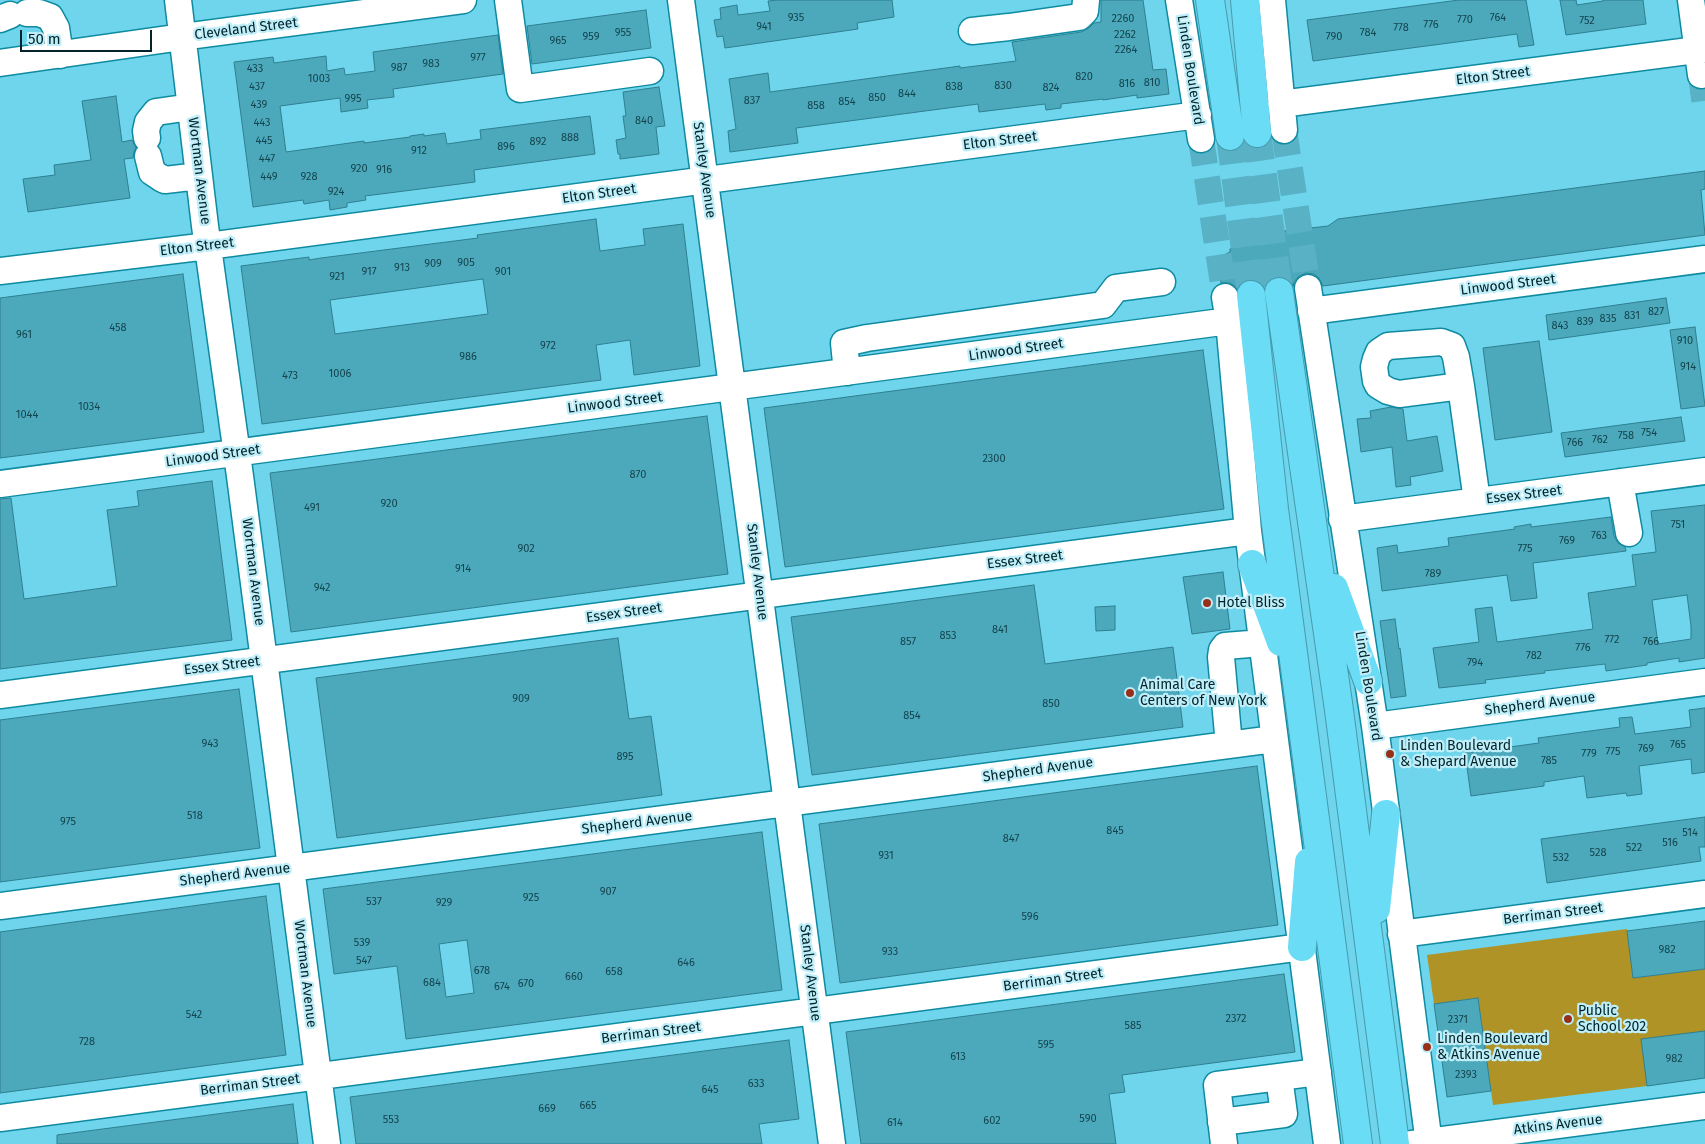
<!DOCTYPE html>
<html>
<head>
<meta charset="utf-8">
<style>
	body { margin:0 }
	#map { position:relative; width:1705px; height:1144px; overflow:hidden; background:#6ed5ec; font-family:"Fira Sans",sans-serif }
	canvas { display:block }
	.scale { position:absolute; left:20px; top:30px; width:132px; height:22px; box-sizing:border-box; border:2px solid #012329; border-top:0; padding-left:6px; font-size:15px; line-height:18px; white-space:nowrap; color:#012329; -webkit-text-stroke:4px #bfeef9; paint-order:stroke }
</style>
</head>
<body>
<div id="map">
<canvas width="1705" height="1144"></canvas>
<div class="scale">50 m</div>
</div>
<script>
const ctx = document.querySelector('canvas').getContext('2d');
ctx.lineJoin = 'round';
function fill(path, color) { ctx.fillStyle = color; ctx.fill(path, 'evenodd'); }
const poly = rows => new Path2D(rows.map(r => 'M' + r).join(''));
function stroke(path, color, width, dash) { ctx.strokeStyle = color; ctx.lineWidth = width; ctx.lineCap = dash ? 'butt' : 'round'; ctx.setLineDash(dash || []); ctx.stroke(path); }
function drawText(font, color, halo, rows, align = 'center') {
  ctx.font = font + ' "Fira Sans",sans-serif'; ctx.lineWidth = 4.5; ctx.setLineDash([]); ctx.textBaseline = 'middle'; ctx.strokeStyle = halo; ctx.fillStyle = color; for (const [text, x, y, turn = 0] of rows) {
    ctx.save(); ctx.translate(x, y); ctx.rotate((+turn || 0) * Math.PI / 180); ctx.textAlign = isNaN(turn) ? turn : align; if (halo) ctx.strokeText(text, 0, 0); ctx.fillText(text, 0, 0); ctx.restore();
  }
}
fill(poly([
	[1627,929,1633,978,1705,969,1705,1031,1647,1086,1493,1105,1478,998,1434,1004,1427,955]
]), '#af9326');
const building = poly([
	[778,0,892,0,894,17,857,23,858,29,725,48,723,36,717,37,714,20,721,19,720,8,737,5,738,15,770,11,768,1,778,0],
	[1101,0,1143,0,1153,70,1166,69,1169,94,1137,98,1137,95,1103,100,1103,99,1061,104,1061,108,1046,110,1045,104,979,112,978,104,872,118,796,128,798,143,730,152,728,131,736,129,729,79,768,73,770,92,960,66,960,68,1016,61,1012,42,1081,32,1089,28,1094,23,1101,22,1101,0],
	[1459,0,1526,0,1534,45,1519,47,1517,34,1313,61,1307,20,1459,0],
	[1560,0,1576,0,1577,5,1603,1,1603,0,1643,0,1646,24,1566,35,1560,0],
	[646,10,651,48,532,64,527,26,646,10],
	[498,35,503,74,393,89,394,97,367,100,368,108,341,112,340,98,280,106,286,152,364,141,364,143,410,137,410,136,424,134,424,136,445,133,447,144,481,139,480,130,590,116,595,154,474,170,475,182,365,196,366,200,347,203,347,207,330,210,329,200,304,204,303,200,253,207,234,62,273,57,274,63,326,56,327,71,344,68,345,75,375,71,373,52,498,35],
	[659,87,665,126,656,127,659,154,620,159,620,154,618,154,616,140,626,138,623,116,626,116,623,92,659,87],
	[116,96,122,142,132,140,136,148,134,152,133,158,124,159,130,198,28,212,23,179,55,175,54,165,91,160,82,101,116,96],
	[1705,171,1705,189,1701,190,1705,235,1323,286,1319,278,1314,274,1306,273,1298,277,1294,282,1293,287,1291,282,1285,278,1277,277,1269,280,1264,287,1258,281,1250,279,1242,282,1237,288,1230,283,1221,283,1219,271,1224,271,1222,256,1230,252,1230,249,1284,231,1328,226,1338,219,1705,171],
	[596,219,600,251,645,245,643,229,683,224,700,366,634,375,630,340,596,345,601,380,262,424,241,266,309,257,309,260,321,258,478,238,477,235,596,219],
	[483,279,488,314,335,334,330,300,483,279],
	[183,274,204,432,0,458,0,298,183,274],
	[1666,298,1670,323,1549,340,1546,315,1666,298],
	[1695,327,1705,406,1681,409,1670,330,1695,327],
	[1539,341,1552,432,1495,440,1483,348,1539,341],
	[1203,350,1224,509,785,567,764,408,1203,350],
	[1391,407,1403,409,1407,441,1437,436,1443,471,1410,477,1411,485,1396,487,1392,447,1361,452,1357,419,1371,418,1370,411,1391,407],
	[707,416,728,574,291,632,270,473,707,416],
	[1681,417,1685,441,1565,457,1561,433,1681,417],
	[212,481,232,640,0,669,0,499,11,498,24,599,117,586,107,510,139,506,137,491,212,481],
	[1705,505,1705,658,1679,662,1679,658,1647,663,1647,665,1606,671,1605,664,1544,671,1545,673,1485,680,1486,683,1439,688,1433,648,1479,642,1475,609,1492,607,1497,642,1593,629,1588,593,1636,586,1632,555,1656,552,1651,511,1705,505],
	[1687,595,1691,626,1691,639,1658,644,1652,600,1687,595],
	[1611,517,1614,536,1618,543,1625,547,1626,551,1533,563,1537,598,1511,601,1507,575,1382,591,1377,548,1397,545,1398,553,1449,546,1448,538,1515,529,1514,527,1531,524,1531,527,1611,517],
	[1223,572,1230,629,1192,634,1183,577,1223,572],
	[1034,585,1045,664,1173,647,1183,727,812,775,791,617,1034,585],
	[1115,606,1115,630,1096,631,1095,607,1115,606],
	[1395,619,1399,649,1400,648,1406,696,1391,698,1380,621,1395,619],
	[618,638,629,719,651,716,662,795,337,838,316,678,618,638],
	[239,689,260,848,0,882,0,720,239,689],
	[1705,708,1705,772,1692,774,1691,759,1639,766,1642,794,1627,796,1626,793,1587,798,1584,776,1544,782,1544,786,1471,796,1465,753,1539,743,1538,738,1620,727,1619,718,1632,717,1635,734,1691,727,1689,710,1705,708],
	[1257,766,1278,925,840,983,819,824,1257,766],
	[1705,817,1705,847,1699,847,1701,861,1547,883,1541,839,1705,817],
	[762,832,782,990,406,1039,397,966,334,974,323,889,762,832],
	[467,940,474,993,446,997,439,944,467,940],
	[266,896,286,1055,0,1093,0,932,266,896],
	[1705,921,1705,969,1633,978,1627,931,1705,921],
	[1284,974,1295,1052,1122,1075,1125,1092,1109,1094,1116,1144,861,1144,846,1032,1284,974],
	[1478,998,1491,1091,1447,1097,1434,1004,1478,998],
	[1705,1031,1705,1078,1647,1086,1641,1039,1705,1031],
	[789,1040,799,1119,759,1124,762,1144,356,1144,350,1097,789,1040],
	[293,1104,298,1144,57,1144,57,1135,293,1104]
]);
fill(building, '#4ca9bc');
stroke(building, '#2f7f90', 1);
stroke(poly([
	[1701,75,1705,106],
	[1284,130,1308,288],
	[1201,139,1225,297]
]), '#58b1c5', 26, [26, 13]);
stroke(poly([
	[1257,133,1279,292],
	[1230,136,1251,295]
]), '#58b1c5', 28, [28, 14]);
const minor = poly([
	[178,0,205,226,240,476,327,1144],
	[508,0,520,89,650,71],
	[681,0,832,1144],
	[1179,0,1201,139],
	[1272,0,1284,130],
	[1691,0,1701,75],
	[27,13,39,13,50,17,56,28,60,55],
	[0,19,10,15],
	[972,31,1009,27,1079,17,1085,11,1086,0],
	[0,63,182,37,463,0],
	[1281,104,1705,49],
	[147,138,146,131,148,122,156,112,191,107],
	[148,156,152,172,161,178,165,180,199,176],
	[0,271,208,246,1198,115],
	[1308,288,1375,726,1429,1144],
	[1225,297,1229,321,1248,531,1327,1144],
	[1311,311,1705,259],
	[847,372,844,343,867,338,1103,305,1116,288,1162,282],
	[1461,386,1399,394,1388,391,1378,385,1376,381,1374,367,1376,359,1379,352,1388,346,1441,342,1452,346,1456,357,1461,386,1477,501],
	[1620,482,1629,533],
	[0,484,1229,321],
	[1342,519,1705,471],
	[0,695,1248,531],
	[1375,726,1705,682],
	[1229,745,1221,657,1222,650,1225,646,1262,643],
	[0,906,1274,739],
	[1401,934,1705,894],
	[0,1118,1302,947],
	[1221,1122,1284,1114,1279,1077],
	[1224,1144,1217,1085,1318,1072],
	[1412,1144,1705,1106]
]);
const highway = poly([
	[1210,0,1230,136],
	[1245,0,1257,133],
	[1279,292,1339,710,1395,1144],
	[1251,295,1274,509,1358,1144],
	[1252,564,1281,642],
	[1334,588,1368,681],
	[1376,909,1386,814],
	[1302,947,1309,862]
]);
stroke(minor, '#0e8ba1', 29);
stroke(highway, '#469bae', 30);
stroke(minor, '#fff', 26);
stroke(highway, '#6bdcf5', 28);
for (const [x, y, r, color] of [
	[1207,603,5,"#982f18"],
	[1130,693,5,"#982f18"],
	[1390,754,5,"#982f18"],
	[1568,1019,5,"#982f18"],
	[1427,1047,5,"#982f18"]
]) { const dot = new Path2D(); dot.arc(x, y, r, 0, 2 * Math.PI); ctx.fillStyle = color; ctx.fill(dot); stroke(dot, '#bfeef9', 2); }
drawText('11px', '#14444e', null, [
	["935",796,18],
	["764",1498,18],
	["2260",1123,19],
	["770",1465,20],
	["752",1587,21],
	["776",1431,25],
	["941",764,27],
	["778",1401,28],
	["955",623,33],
	["784",1368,33],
	["2262",1125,35],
	["959",591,37],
	["790",1334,37],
	["965",558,41],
	["2264",1126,50],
	["977",478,58],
	["983",431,64],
	["987",399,68],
	["433",255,69],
	["820",1084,77],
	["1003",319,79],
	["810",1152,83],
	["816",1127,84],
	["830",1003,86],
	["437",257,87],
	["838",954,87],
	["824",1051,88],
	["844",907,94],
	["850",877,98],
	["995",353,99],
	["837",752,101],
	["854",847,102],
	["439",259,105],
	["858",816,106],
	["840",644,121],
	["443",262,123],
	["888",570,138],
	["445",264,141],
	["892",538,142],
	["896",506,147],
	["912",419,151],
	["447",267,159],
	["920",359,169],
	["916",384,170],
	["449",269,177],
	["928",309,177],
	["924",336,192],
	["905",466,263],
	["909",433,264],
	["913",402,268],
	["917",369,272],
	["901",503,272],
	["921",337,277],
	["827",1656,312],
	["831",1632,316],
	["835",1608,319],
	["839",1585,322],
	["843",1560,326],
	["458",118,328],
	["961",24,335],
	["910",1685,341],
	["972",548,346],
	["986",468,357],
	["914",1688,367],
	["1006",340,374],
	["473",290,376],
	["1034",89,407],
	["1044",27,415],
	["754",1649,433],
	["758",1626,436],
	["762",1600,440],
	["766",1575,443],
	["2300",994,459],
	["870",638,475],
	["920",389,504],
	["491",312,508],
	["751",1678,525],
	["763",1599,536],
	["769",1567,541],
	["902",526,549],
	["775",1525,549],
	["914",463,569],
	["789",1433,574],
	["942",322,588],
	["841",1000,630],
	["853",948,636],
	["772",1612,640],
	["857",908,642],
	["766",1651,642],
	["776",1583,648],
	["782",1534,656],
	["794",1475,663],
	["909",521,699],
	["850",1051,704],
	["854",912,716],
	["943",210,744],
	["765",1678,745],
	["769",1646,749],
	["775",1613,752],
	["779",1589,754],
	["895",625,757],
	["785",1549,761],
	["518",195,816],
	["975",68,822],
	["845",1115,831],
	["514",1690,833],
	["847",1011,839],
	["516",1670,843],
	["522",1634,848],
	["528",1598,853],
	["931",886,856],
	["532",1561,858],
	["907",608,892],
	["925",531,898],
	["537",374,902],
	["929",444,903],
	["596",1030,917],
	["539",362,943],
	["982",1667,950],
	["933",890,952],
	["547",364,961],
	["646",686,963],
	["678",482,971],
	["658",614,972],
	["660",574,977],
	["684",432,983],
	["670",526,984],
	["674",502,987],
	["542",194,1015],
	["2372",1236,1019],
	["2371",1458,1020],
	["585",1133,1026],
	["728",87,1042],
	["595",1046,1045],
	["613",958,1057],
	["982",1674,1059],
	["2393",1466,1075],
	["633",756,1084],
	["645",710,1090],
	["665",588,1106],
	["669",547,1109],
	["590",1088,1119],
	["553",391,1120],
	["602",992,1121],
	["614",895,1123]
]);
drawText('14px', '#012329', '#bfeef9', [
	["Cleveland Street",246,29,-7],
	["Linden Boulevard",1190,70,81],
	["Elton Street",1493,76,-7],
	["Elton Street",1000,141,-7],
	["Stanley Avenue",704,170,82],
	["Wortman Avenue",199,171,83],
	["Elton Street",599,194,-8],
	["Elton Street",197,247,-7],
	["Linwood Street",1508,285,-7],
	["Linwood Street",1016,350,-8],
	["Linwood Street",615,403,-7],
	["Linwood Street",213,456,-8],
	["Essex Street",1524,495,-7],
	["Essex Street",1025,560,-7],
	["Wortman Avenue",253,572,83],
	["Stanley Avenue",757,572,83],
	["Essex Street",624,613,-8],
	["Essex Street",222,666,-7],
	["Linden Boulevard",1368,686,81],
	["Shepherd Avenue",1540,704,-7],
	["Shepherd Avenue",1038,770,-8],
	["Shepherd Avenue",637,823,-7],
	["Shepherd Avenue",235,875,-7],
	["Berriman Street",1553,914,-7],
	["Stanley Avenue",810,973,83],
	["Wortman Avenue",305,974,83],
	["Berriman Street",1053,980,-8],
	["Berriman Street",651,1033,-7],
	["Berriman Street",250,1085,-7],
	["Atkins Avenue",1558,1125,-7]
]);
drawText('14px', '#012329', '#bfeef9', [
	["Hotel Bliss",1217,603],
	["Animal Care",1140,685],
	["Centers of New York",1140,701],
	["Linden Boulevard",1400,746],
	["& Shepard Avenue",1400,762],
	["Public",1578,1011],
	["School 202",1578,1027],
	["Linden Boulevard",1437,1039],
	["& Atkins Avenue",1437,1055]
], 'left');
</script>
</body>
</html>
